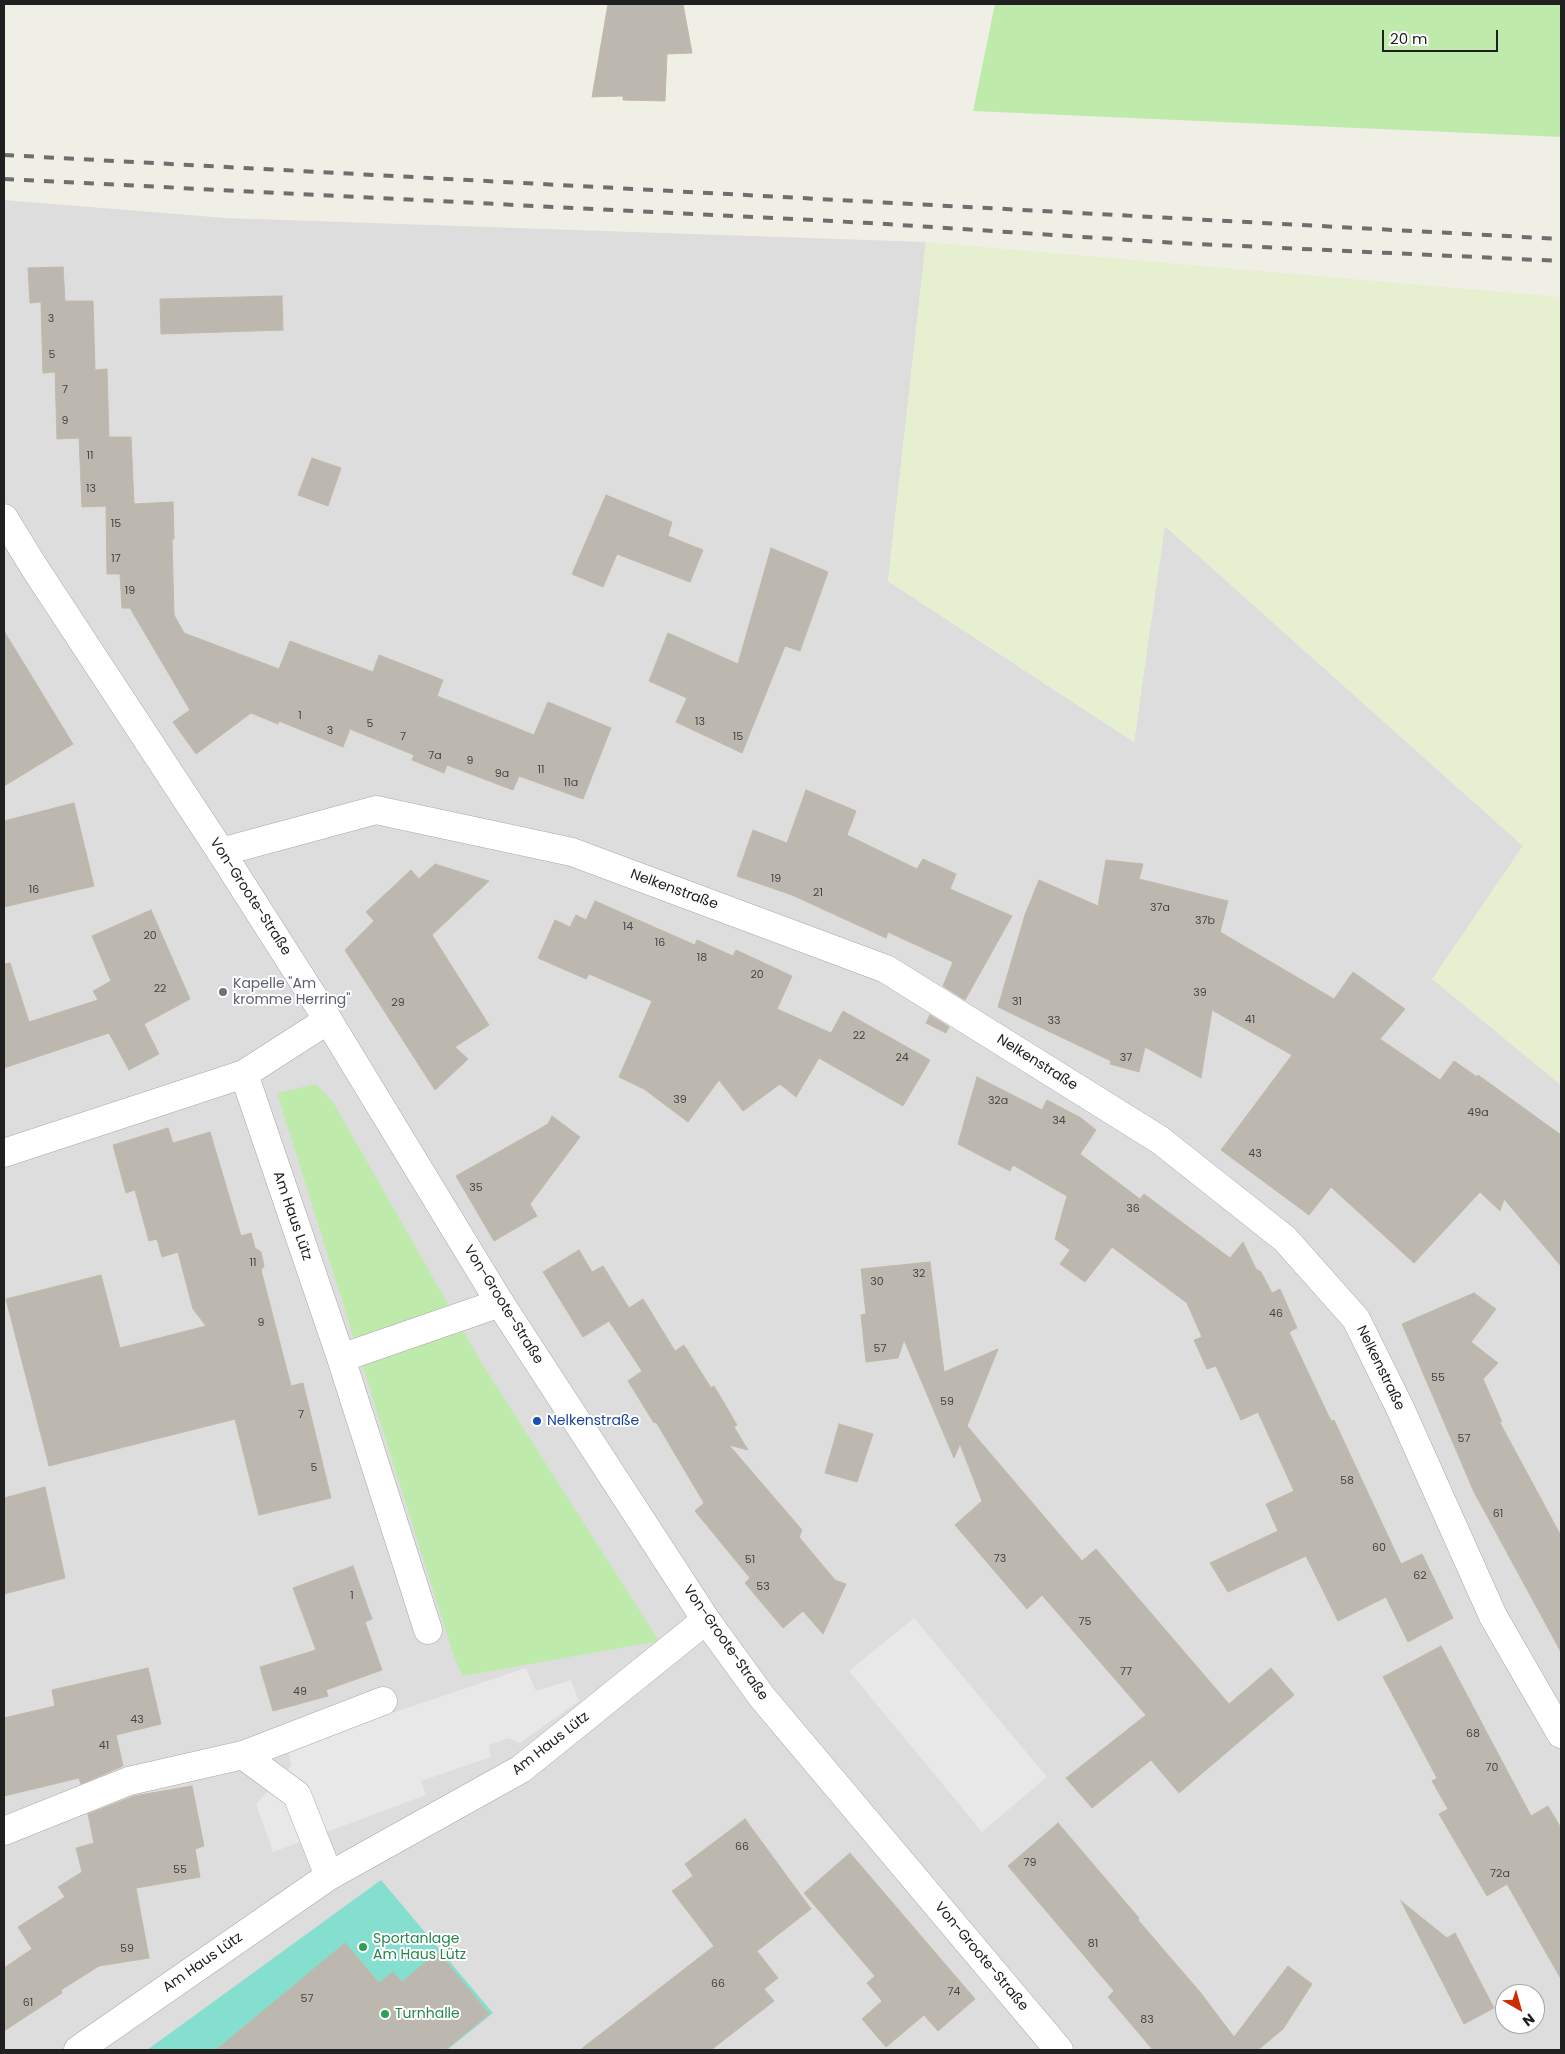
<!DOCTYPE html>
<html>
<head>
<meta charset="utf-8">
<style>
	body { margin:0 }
	#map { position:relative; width:1565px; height:2054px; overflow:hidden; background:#f0efe6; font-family:Poppins,sans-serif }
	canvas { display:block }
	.frame { position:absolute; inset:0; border:5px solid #202020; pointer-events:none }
	.north { position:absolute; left:1495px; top:1984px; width:50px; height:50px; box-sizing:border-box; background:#fff; border:1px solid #a6a6a6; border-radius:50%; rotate:142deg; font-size:14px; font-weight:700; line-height:20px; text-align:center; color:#202020 }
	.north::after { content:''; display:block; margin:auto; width:18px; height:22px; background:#cf2b00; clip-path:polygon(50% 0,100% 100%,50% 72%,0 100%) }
	.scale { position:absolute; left:1382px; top:30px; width:116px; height:22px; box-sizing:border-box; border:2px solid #202020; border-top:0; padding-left:6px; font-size:15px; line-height:18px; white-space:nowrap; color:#202020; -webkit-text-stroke:4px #fff; paint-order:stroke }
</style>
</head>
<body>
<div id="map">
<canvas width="1565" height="2054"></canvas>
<div class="frame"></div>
<div class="north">N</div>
<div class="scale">20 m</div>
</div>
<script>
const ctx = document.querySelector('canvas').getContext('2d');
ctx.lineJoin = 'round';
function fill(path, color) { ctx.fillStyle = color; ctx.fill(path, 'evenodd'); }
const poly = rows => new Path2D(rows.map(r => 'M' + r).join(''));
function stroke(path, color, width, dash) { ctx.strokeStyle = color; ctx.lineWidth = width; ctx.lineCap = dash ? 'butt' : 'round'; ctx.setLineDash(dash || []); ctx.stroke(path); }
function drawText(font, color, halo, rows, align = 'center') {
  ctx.font = font + ' Poppins,sans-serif'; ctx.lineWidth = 4; ctx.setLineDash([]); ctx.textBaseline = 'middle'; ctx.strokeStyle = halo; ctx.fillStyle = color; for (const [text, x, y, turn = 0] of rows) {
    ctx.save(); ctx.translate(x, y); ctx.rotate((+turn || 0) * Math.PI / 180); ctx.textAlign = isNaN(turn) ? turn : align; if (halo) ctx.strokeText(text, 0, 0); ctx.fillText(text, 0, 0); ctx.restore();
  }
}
fill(poly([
	[4,200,226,218,926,242,888,581,1134,742,1164,525,1523,846,1433,979,1561,1085,1561,2050,4,2050],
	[1505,1994,1535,1994,1535,2024,1505,2024]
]), '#dedddd');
fill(poly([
	[926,242,1561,297,1561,1085,1432,979,1523,846,1165,526,1134,742,888,581]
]), '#e7efd1');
fill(poly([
	[995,4,1561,4,1561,137,973,111],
	[316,1084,333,1102,481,1362,659,1641,463,1676,455,1660,277,1093]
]), '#beeaac');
fill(poly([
	[381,1880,493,2013,447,2050,147,2050]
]), '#84dfcf');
fill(poly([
	[914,1618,1047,1777,982,1832,849,1671],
	[526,1668,536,1691,571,1680,579,1701,520,1743,509,1738,489,1745,491,1757,421,1781,426,1795,273,1852,256,1804,292,1765,287,1748]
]), '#e8e8e8');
const building = poly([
	[608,4,683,4,692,53,667,54,665,101,623,100,623,96,592,97,608,4],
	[63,267,65,301,63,301,93,301,95,370,107,369,109,437,131,437,134,504,173,502,174,539,172,539,174,615,184,633,279,669,290,641,373,672,379,655,443,680,437,696,534,735,548,702,611,728,583,799,519,776,513,790,447,765,444,773,412,760,414,755,350,729,343,747,279,721,278,724,251,713,196,754,173,722,190,710,130,608,122,608,120,574,107,574,106,506,82,507,79,438,57,439,55,372,43,373,41,302,30,303,28,268,63,267],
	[282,296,283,330,161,334,160,299,282,296],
	[312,458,341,468,328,506,298,495,312,458],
	[606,495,672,522,668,536,703,550,690,582,617,554,603,587,572,574,606,495],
	[771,548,828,572,800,651,785,646,742,753,676,722,687,698,649,681,668,633,738,664,771,548],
	[4,631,73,744,4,786,4,631],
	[806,790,856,811,847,835,917,869,923,859,956,874,950,889,1012,916,965,1000,943,986,953,962,888,932,886,938,792,895,737,876,753,830,787,843,806,790],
	[74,803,94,886,4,907,4,821,74,803],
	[1106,860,1143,864,1139,879,1228,901,1220,932,1334,999,1353,972,1405,1009,1380,1039,1440,1080,1454,1061,1477,1077,1478,1075,1561,1135,1561,1266,1504,1199,1500,1211,1480,1192,1414,1263,1331,1187,1309,1215,1221,1150,1292,1055,1212,1010,1201,1078,1145,1047,1139,1072,1110,1064,1111,1061,998,1007,1025,915,1039,880,1098,906,1106,860],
	[435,864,489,881,432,935,489,1025,455,1047,468,1059,435,1090,345,950,374,921,366,912,411,870,419,879,435,864],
	[595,901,695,945,697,940,733,956,736,950,792,976,777,1009,831,1033,843,1011,930,1060,903,1106,819,1058,796,1097,780,1084,743,1111,719,1080,688,1122,644,1089,619,1077,652,1001,589,974,586,979,538,958,555,920,570,927,576,915,586,920,595,901],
	[151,910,190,999,144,1024,159,1054,129,1070,109,1033,4,1068,4,964,10,963,29,1022,98,1000,93,991,111,981,92,936,151,910],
	[930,1015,949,1027,946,1033,926,1023,930,1015],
	[977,1077,1042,1110,1047,1100,1081,1118,1096,1130,1080,1154,1140,1199,1144,1194,1230,1258,1243,1242,1256,1269,1261,1272,1272,1293,1280,1289,1297,1328,1289,1332,1331,1421,1334,1420,1401,1564,1422,1554,1453,1618,1408,1642,1386,1597,1338,1621,1306,1556,1228,1592,1210,1563,1278,1531,1266,1504,1294,1491,1258,1412,1241,1420,1216,1366,1207,1369,1194,1340,1202,1337,1187,1303,1112,1247,1085,1282,1060,1264,1070,1250,1055,1239,1067,1196,1013,1165,1010,1171,958,1144,977,1077],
	[552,1116,580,1137,530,1204,537,1216,494,1241,456,1176,548,1124,552,1116],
	[168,1128,173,1143,210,1132,241,1236,251,1233,255,1248,261,1252,264,1266,261,1270,291,1386,303,1383,331,1498,259,1515,235,1419,49,1466,6,1299,101,1275,120,1348,206,1326,193,1309,178,1252,162,1257,157,1239,149,1241,135,1190,126,1193,113,1145,168,1128],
	[579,1250,592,1272,603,1266,629,1308,643,1299,675,1351,684,1345,711,1388,714,1386,737,1425,734,1427,748,1450,729,1445,802,1530,799,1537,835,1580,846,1584,823,1634,803,1611,783,1628,745,1583,750,1578,695,1511,704,1503,656,1422,654,1423,628,1381,642,1371,609,1321,583,1337,543,1272,579,1250],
	[930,1262,944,1372,998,1349,967,1426,1082,1561,1096,1549,1229,1704,1271,1668,1294,1695,1179,1793,1151,1760,1092,1808,1066,1778,1146,1715,1042,1595,1027,1609,955,1525,982,1501,960,1444,954,1458,904,1340,898,1358,866,1362,861,1315,866,1314,861,1269,930,1262],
	[1474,1293,1496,1309,1471,1342,1498,1363,1483,1379,1502,1422,1499,1421,1561,1536,1561,1652,1474,1492,1402,1324,1474,1293],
	[839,1424,873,1434,857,1482,825,1473,839,1424],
	[45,1487,65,1578,4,1594,4,1498,45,1487],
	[353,1566,372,1619,365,1622,382,1670,326,1690,328,1696,273,1711,260,1667,316,1650,293,1588,353,1566],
	[1441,1646,1531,1816,1548,1806,1561,1828,1561,1979,1507,1884,1487,1896,1439,1814,1448,1809,1432,1781,1437,1778,1383,1677,1441,1646],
	[148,1668,161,1724,116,1735,123,1766,81,1784,79,1778,4,1796,4,1718,55,1706,52,1690,148,1668],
	[192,1786,204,1846,195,1849,200,1877,136,1888,149,1958,99,1966,61,1990,62,1993,4,2031,4,1968,32,1949,18,1927,65,1897,58,1887,82,1872,76,1848,94,1843,88,1814,134,1796,192,1786],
	[745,1819,811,1909,757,1951,778,1978,764,1989,774,2001,711,2050,580,2050,714,1946,672,1891,693,1876,685,1864,745,1819],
	[1058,1823,1139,1918,1138,1920,1200,1992,1234,2037,1288,1966,1312,1984,1283,2029,1258,2050,1153,2050,1108,1997,1114,1991,1008,1866,1058,1823],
	[850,1853,975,1999,938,2031,924,2015,886,2047,862,2019,882,2001,867,1983,875,1976,804,1893,850,1853],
	[1401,1901,1447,1938,1455,1933,1494,2008,1464,2024,1401,1901],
	[345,1943,379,1983,393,1972,402,1982,438,1952,489,2014,445,2050,216,2050,345,1943]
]);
fill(building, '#bdb8af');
stroke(building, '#c2b9a8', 1);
const minor = poly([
	[221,852,376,810,572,852,886,969,1160,1140,1285,1239,1356,1319,1400,1408,1493,1616,1561,1734],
	[244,1074,341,1358,428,1630],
	[4,1153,244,1074,328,1020],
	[341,1358,500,1303],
	[243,1755,297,1795,329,1876],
	[4,1831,129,1781,243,1755,383,1701],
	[78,2050,329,1876,521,1769,706,1620]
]);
const tertiary = poly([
	[4,518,34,567,221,852,328,1020,500,1303,706,1620,762,1697,1059,2050]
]);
stroke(minor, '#a7a7a7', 29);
stroke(tertiary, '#a7a7a7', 29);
stroke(minor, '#fff', 28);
stroke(tertiary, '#fff', 28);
stroke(poly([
	[4,155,1561,239],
	[4,179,870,223,1176,243,1561,261]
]), '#6e6e6e', 4, [10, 10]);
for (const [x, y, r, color] of [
	[223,992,5,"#6b7280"],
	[537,1421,5,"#1a4fb4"],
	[363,1947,5,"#2e9e5b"],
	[385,2014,5,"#2e9e5b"]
]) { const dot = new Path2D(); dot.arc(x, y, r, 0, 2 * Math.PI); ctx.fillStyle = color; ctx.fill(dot); stroke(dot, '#fff', 2); }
drawText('11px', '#474644', null, [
	["3",51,319],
	["5",52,355],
	["7",65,390],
	["9",65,421],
	["11",90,456],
	["13",91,489],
	["15",116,524],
	["17",116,559],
	["19",130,591],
	["1",300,716],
	["13",700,722],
	["5",370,724],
	["3",330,731],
	["7",403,737],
	["15",738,737],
	["7a",435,756],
	["9",470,761],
	["11",541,770],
	["9a",502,774],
	["11a",571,783],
	["19",776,879],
	["16",34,890],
	["21",818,893],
	["37a",1160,908],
	["37b",1205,921],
	["14",628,927],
	["20",150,936],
	["16",660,943],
	["18",702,958],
	["20",757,975],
	["22",160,989],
	["39",1200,993],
	["31",1017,1002],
	["29",398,1003],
	["41",1250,1020],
	["33",1054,1021],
	["22",859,1036],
	["24",902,1058],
	["37",1126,1058],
	["39",680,1100],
	["32a",998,1101],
	["49a",1478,1113],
	["34",1059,1121],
	["43",1255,1154],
	["35",476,1188],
	["36",1133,1209],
	["11",253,1263],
	["32",919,1274],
	["30",877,1282],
	["46",1276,1314],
	["9",261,1323],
	["57",880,1349],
	["55",1438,1378],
	["59",947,1402],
	["7",301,1415],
	["57",1464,1439],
	["5",314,1468],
	["58",1347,1481],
	["61",1498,1514],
	["60",1379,1548],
	["73",1000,1559],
	["51",750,1560],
	["62",1420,1576],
	["53",763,1587],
	["1",352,1596],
	["75",1085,1622],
	["77",1126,1672],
	["49",300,1692],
	["43",137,1720],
	["68",1473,1734],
	["41",104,1746],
	["70",1492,1768],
	["66",742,1847],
	["79",1030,1863],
	["55",180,1870],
	["72a",1500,1874],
	["81",1093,1944],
	["59",127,1949],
	["66",718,1984],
	["74",954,1992],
	["57",307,1999],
	["61",28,2003],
	["83",1147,2020]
]);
drawText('14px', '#202020', '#fff', [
	["Nelkenstraße",674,890,20],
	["Von-Groote-Straße",250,897,57],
	["Nelkenstraße",1037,1063,32],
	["Am Haus Lütz",292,1216,71],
	["Von-Groote-Straße",503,1305,58],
	["Nelkenstraße",1380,1368,64],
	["Von-Groote-Straße",725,1643,55],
	["Am Haus Lütz",551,1744,-38],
	["Von-Groote-Straße",981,1957,50],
	["Am Haus Lütz",203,1963,-35]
]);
drawText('14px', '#5b616d', '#fff', [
	["Kapelle \"Am",233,984],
	["kromme Herring\"",233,1000]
], 'left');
drawText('14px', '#164399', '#fff', [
	["Nelkenstraße",547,1421]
], 'left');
drawText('14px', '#27864d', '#fff', [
	["Sportanlage",373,1939],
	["Am Haus Lütz",373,1955],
	["Turnhalle",395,2014]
], 'left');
</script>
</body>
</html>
